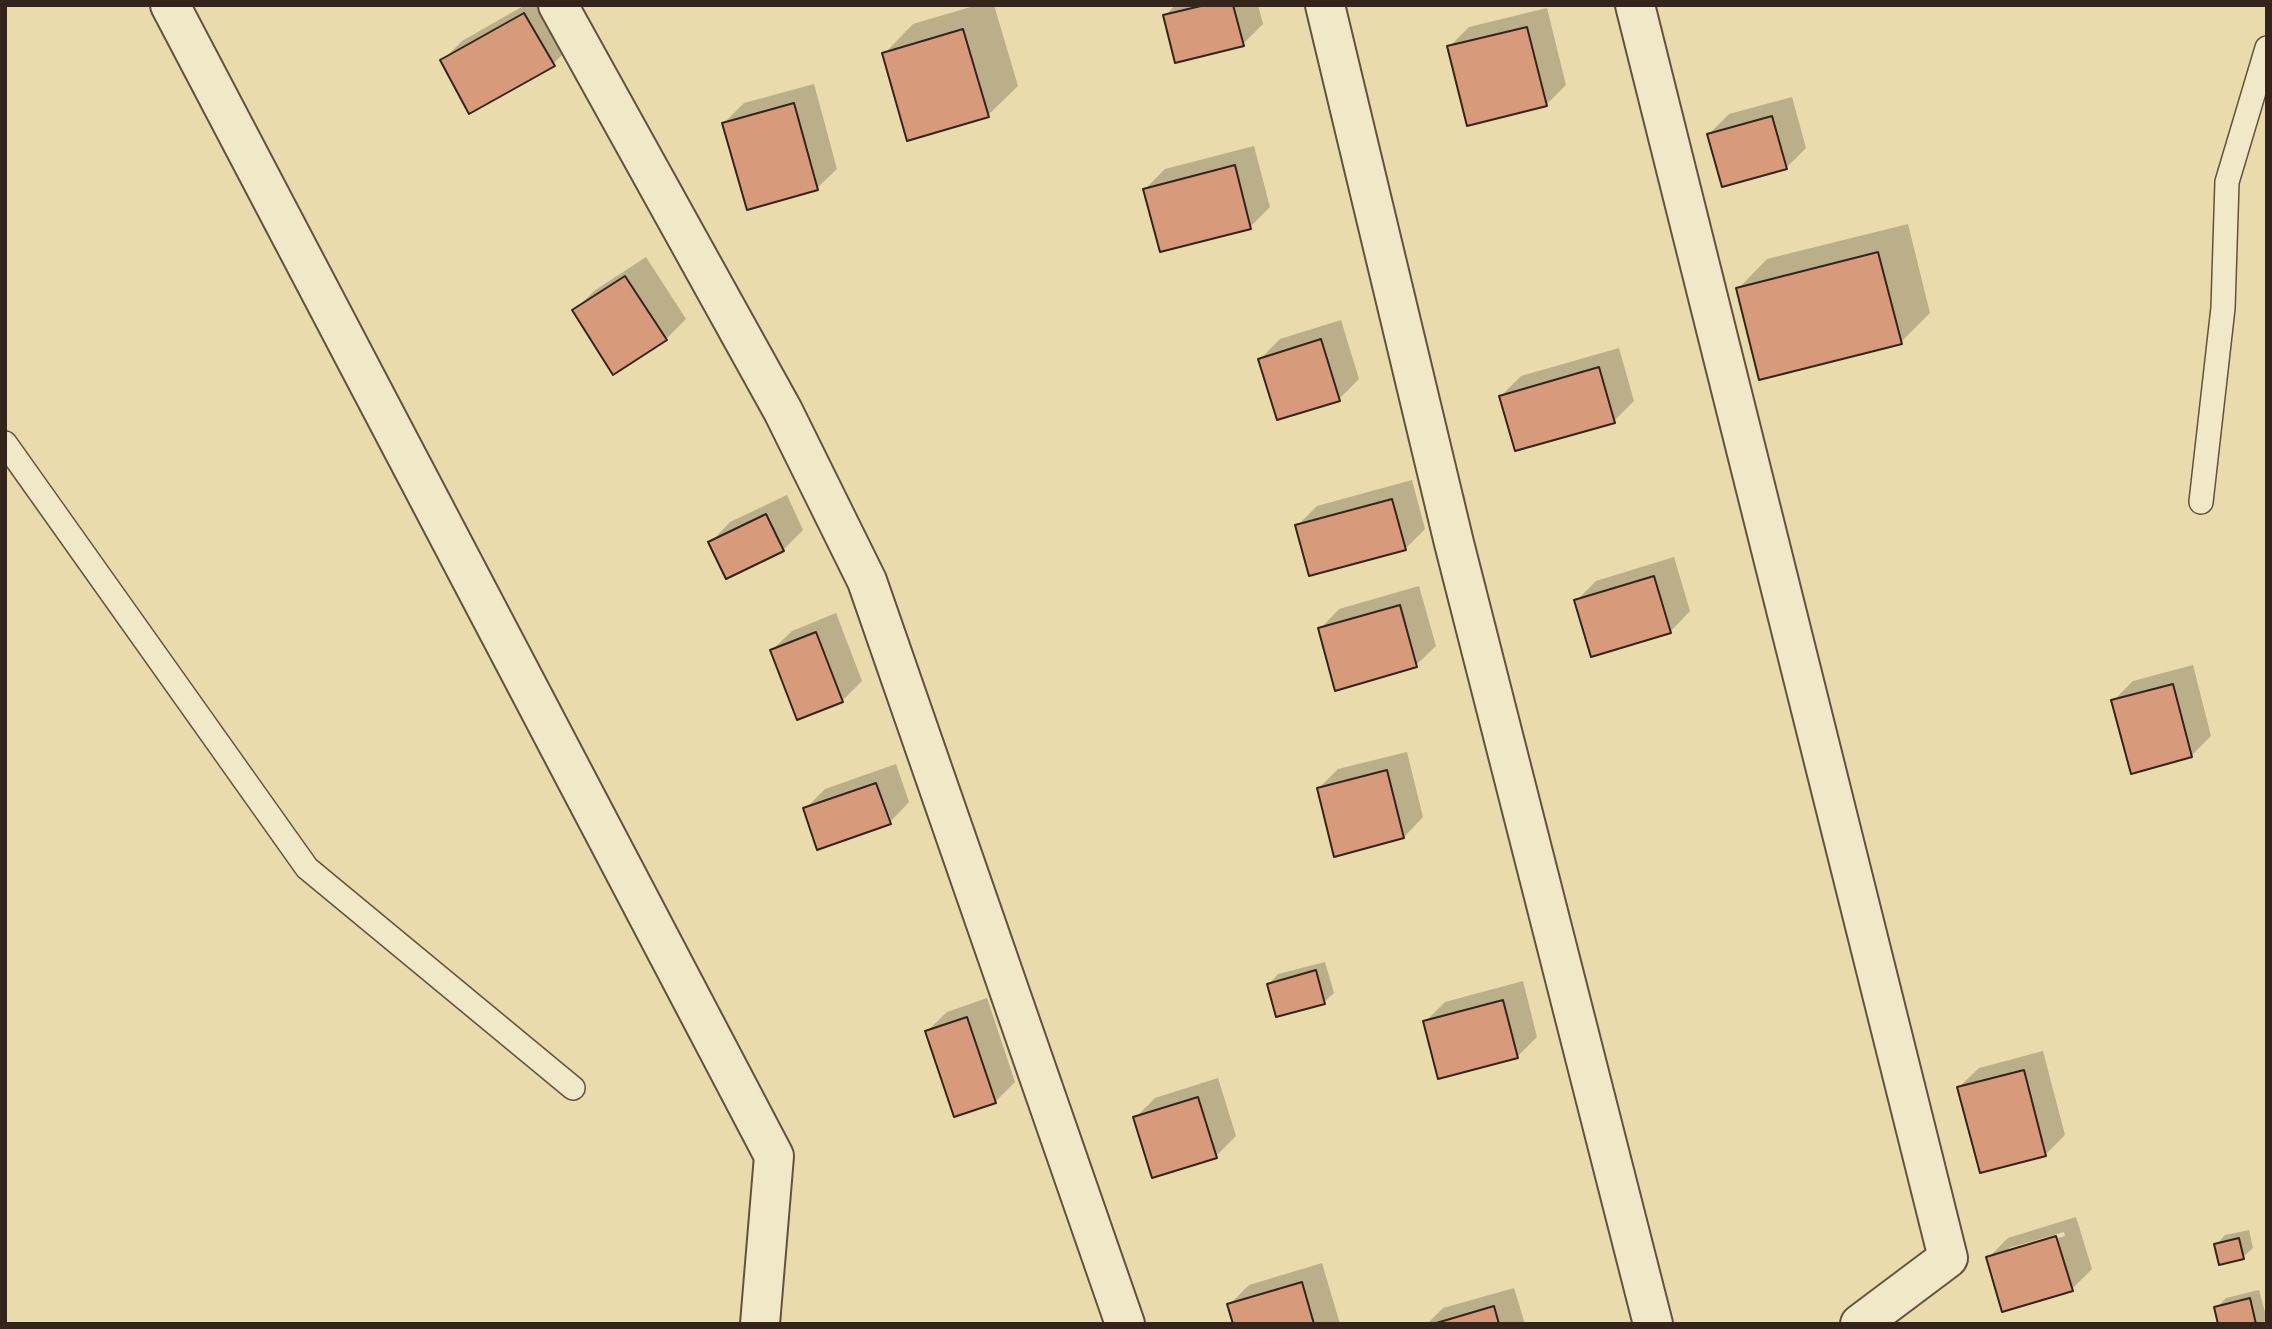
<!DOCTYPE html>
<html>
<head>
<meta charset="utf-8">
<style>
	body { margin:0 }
	#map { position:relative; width:2272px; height:1329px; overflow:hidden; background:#e9dbab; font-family:Alegreya,serif }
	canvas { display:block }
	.frame { position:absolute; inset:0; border:7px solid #35241b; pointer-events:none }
</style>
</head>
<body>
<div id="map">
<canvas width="2272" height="1329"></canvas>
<div class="frame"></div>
</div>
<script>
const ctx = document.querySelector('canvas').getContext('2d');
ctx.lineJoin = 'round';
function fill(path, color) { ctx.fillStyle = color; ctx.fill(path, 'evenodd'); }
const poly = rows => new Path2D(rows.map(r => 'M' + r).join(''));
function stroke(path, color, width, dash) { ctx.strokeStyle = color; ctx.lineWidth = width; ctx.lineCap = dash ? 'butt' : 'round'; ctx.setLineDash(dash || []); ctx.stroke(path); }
fill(poly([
	[525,5,551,5,573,44,553,64,442,61,462,41],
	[977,5,994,5,1018,86,988,115,884,54,913,24],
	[1175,5,1258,5,1263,24,1243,44,1165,16],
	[1547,8,1566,85,1546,105,1449,47,1469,27],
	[814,84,837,169,817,188,724,123,744,103],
	[1792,97,1806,148,1786,168,1709,134,1729,114],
	[1254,146,1270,207,1250,227,1145,189,1165,169],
	[1908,224,1930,313,1901,342,1738,289,1767,259],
	[646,257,686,319,666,339,574,311,594,291],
	[1341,320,1359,379,1339,399,1260,359,1280,339],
	[1619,348,1634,401,1614,421,1501,396,1521,376],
	[1412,480,1425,529,1405,549,1297,526,1317,506],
	[787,495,803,530,783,550,711,542,730,522],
	[1674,557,1690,611,1671,631,1592,655,1576,601,1596,581],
	[1419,586,1436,646,1416,665,1320,629,1339,609],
	[836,613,862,681,842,701,772,650,792,631],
	[2193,665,2211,736,2192,755,2113,701,2133,681],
	[1407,752,1423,817,1404,837,1318,789,1338,769],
	[896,764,909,802,890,822,805,809,825,789],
	[1325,962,1334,993,1324,1002,1269,984,1278,974],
	[1523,981,1537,1037,1517,1057,1425,1022,1445,1002],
	[987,998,1015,1082,995,1102,927,1031,947,1012],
	[2043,1051,2065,1135,2045,1155,1959,1087,1979,1068],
	[1218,1078,1236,1136,1216,1156,1135,1118,1155,1098],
	[2076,1217,2092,1269,2072,1289,1988,1258,2008,1238],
	[2064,1232,2065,1236,2009,1252,2009,1248],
	[2249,1230,2253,1248,2243,1257,2216,1245,2225,1235],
	[1322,1263,1340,1324,1235,1324,1229,1305,1249,1285],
	[1514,1288,1525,1324,1427,1324,1443,1308],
	[2259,1290,2267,1319,2262,1324,2220,1324,2216,1308,2226,1298]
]), '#0003');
const building = poly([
	[1205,5,1233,5,1244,46,1175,63,1163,15,1205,5],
	[524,13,555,66,469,114,440,60,524,13],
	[1527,27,1547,106,1467,126,1447,46,1527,27],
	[963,29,989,117,907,141,882,53,963,29],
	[794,103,818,190,747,210,722,123,794,103],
	[1772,116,1787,169,1722,187,1707,134,1772,116],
	[1235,165,1251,229,1160,252,1143,189,1235,165],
	[1878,252,1902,344,1759,380,1736,288,1878,252],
	[625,276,667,340,613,375,572,310,625,276],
	[1321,339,1340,401,1277,420,1258,359,1321,339],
	[1599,367,1615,423,1515,451,1499,396,1599,367],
	[1392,499,1406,550,1309,576,1295,525,1392,499],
	[766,514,784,551,726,579,708,542,766,514],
	[1654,576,1671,633,1591,657,1574,600,1654,576],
	[1400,605,1417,667,1335,691,1318,628,1400,605],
	[816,632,843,702,797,720,770,650,816,632],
	[2173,684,2192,757,2131,774,2111,700,2173,684],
	[1387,770,1404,838,1334,857,1317,788,1387,770],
	[876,783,891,824,817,850,803,808,876,783],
	[1316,970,1325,1004,1276,1017,1267,984,1316,970],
	[1503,1000,1518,1058,1438,1079,1423,1021,1503,1000],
	[967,1017,996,1103,954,1117,925,1031,967,1017],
	[2024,1070,2046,1156,1980,1173,1957,1087,2024,1070],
	[1198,1097,1217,1158,1152,1178,1133,1117,1198,1097],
	[2056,1236,2073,1291,2002,1312,1986,1257,2056,1236],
	[2239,1238,2244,1259,2219,1265,2214,1244,2239,1238],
	[1302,1282,1314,1324,1233,1324,1227,1304,1302,1282],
	[2250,1298,2256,1324,2218,1324,2214,1307,2250,1298],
	[1494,1306,1499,1324,1433,1324,1494,1306]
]);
fill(building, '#d79a7a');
stroke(building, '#35241b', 2);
const service = poly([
	[5,443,307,868,573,1088],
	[2201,502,2223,308,2227,182,2267,48]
]);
const minor = poly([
	[170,5,774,1156,760,1324],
	[558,5,783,411,867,581,1125,1324],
	[1325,5,1454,543,1653,1324],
	[1635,5,1948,1258,1860,1324]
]);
stroke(service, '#62523f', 26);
stroke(minor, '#62523f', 42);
stroke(service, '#f1e8c8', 23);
stroke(minor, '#f1e8c8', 38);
</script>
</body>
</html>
